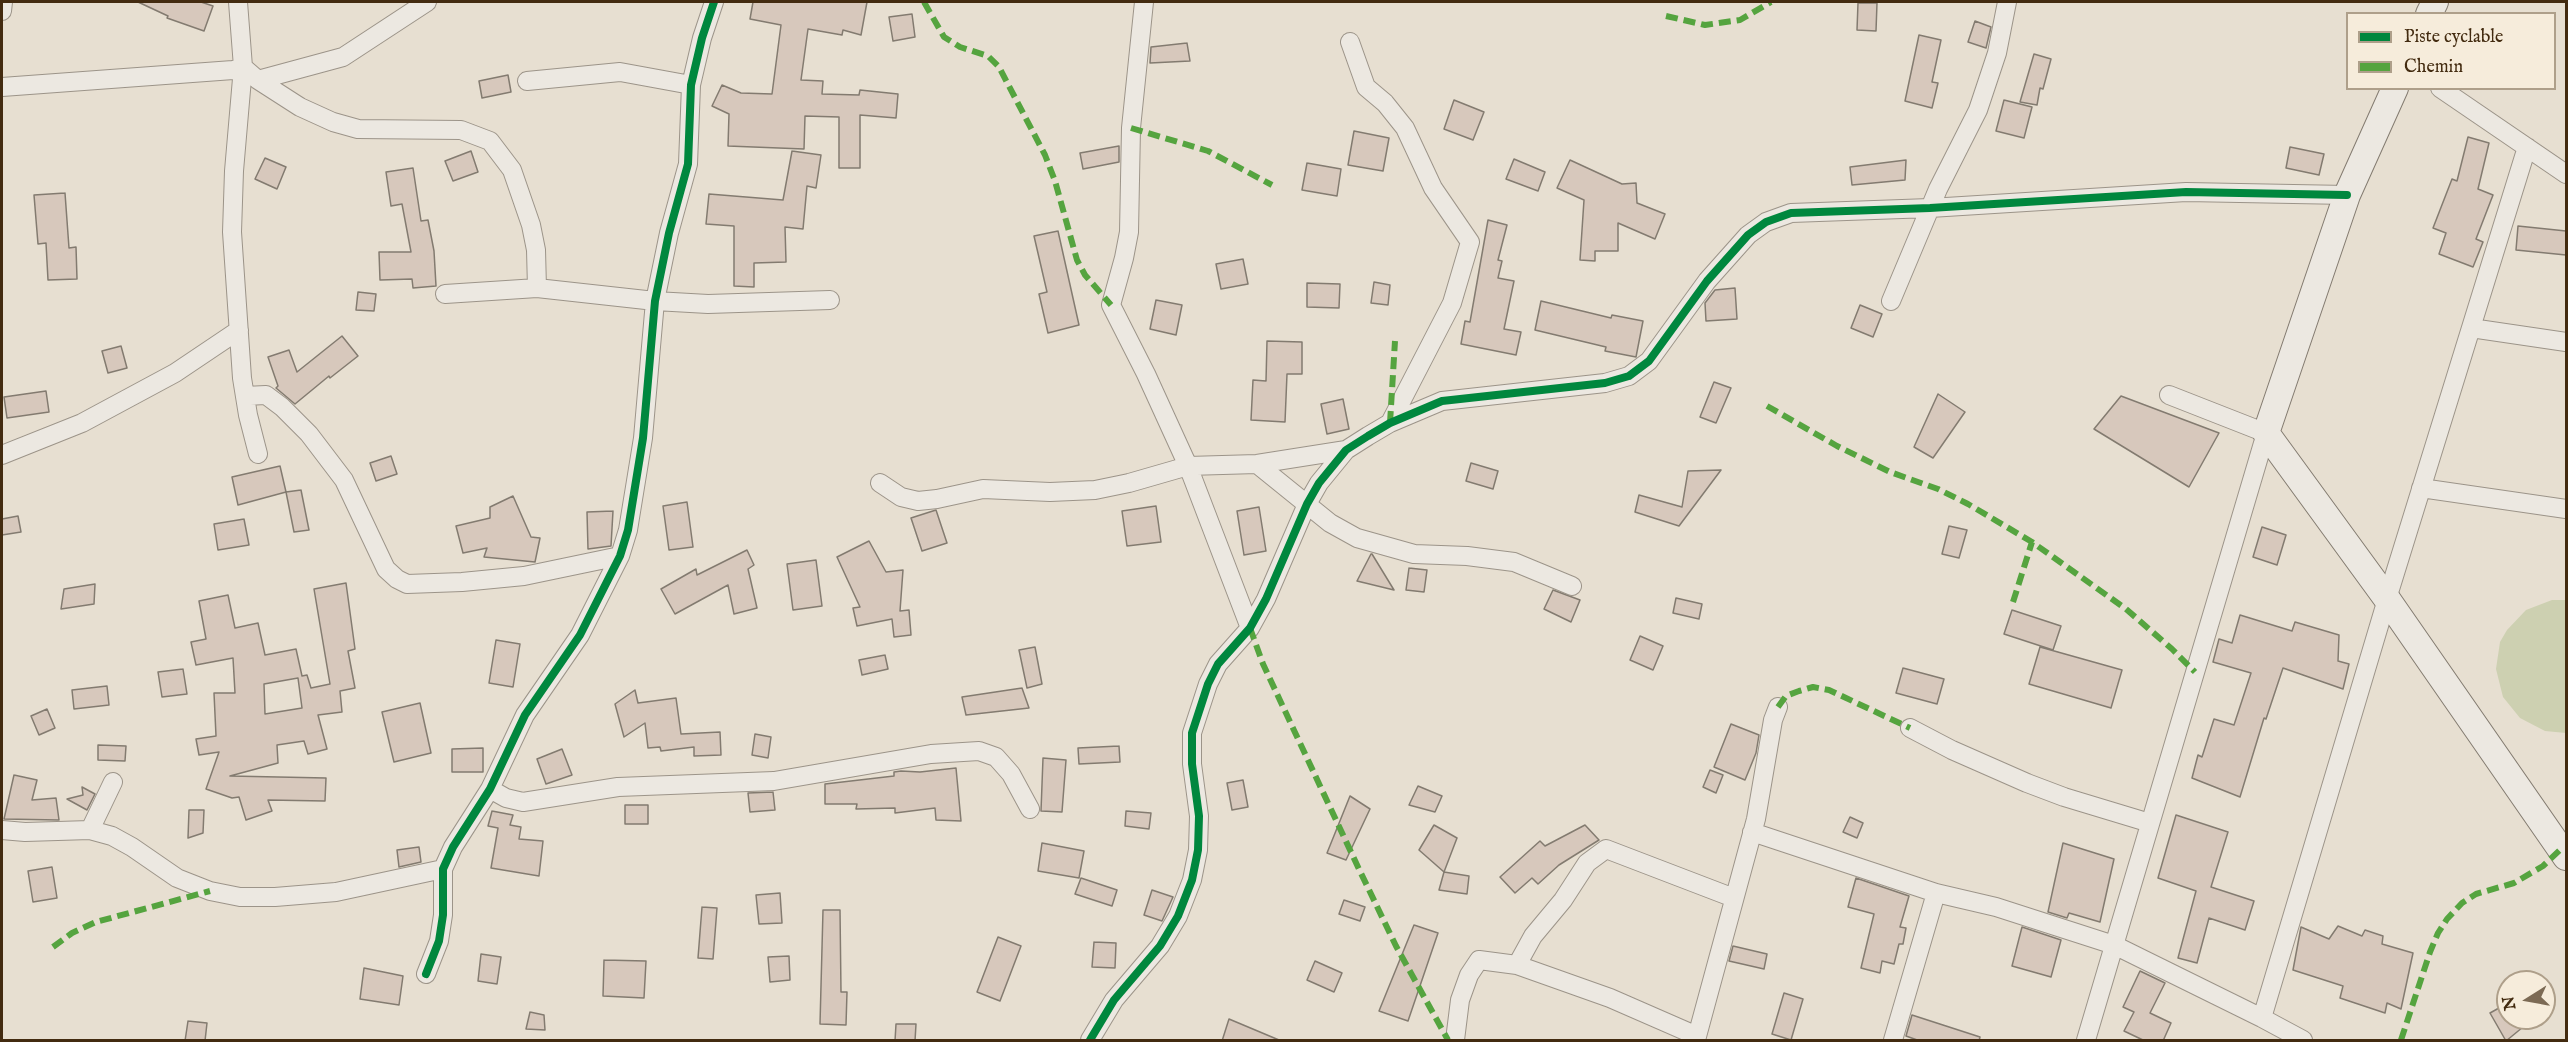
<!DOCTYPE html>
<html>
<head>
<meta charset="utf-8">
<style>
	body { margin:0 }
	#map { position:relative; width:2568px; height:1042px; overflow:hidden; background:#e7dfd1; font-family:"IM FELL English",serif }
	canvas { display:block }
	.frame { position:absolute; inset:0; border:3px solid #432b10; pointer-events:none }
	.legend { position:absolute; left:2346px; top:12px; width:210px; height:78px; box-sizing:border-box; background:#f6ecdb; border:2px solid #ae9f8a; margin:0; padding:8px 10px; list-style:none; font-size:18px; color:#432b10 }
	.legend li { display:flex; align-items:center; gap:12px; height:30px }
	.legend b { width:30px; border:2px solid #ae9f8a }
	.north { position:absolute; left:2496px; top:970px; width:60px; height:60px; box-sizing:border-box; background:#f6ecdb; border:2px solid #ae9f8a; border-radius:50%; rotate:259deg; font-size:16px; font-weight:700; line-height:24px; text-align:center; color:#432b10 }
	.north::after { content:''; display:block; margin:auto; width:21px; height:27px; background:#7c6a54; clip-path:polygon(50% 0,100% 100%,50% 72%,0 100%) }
</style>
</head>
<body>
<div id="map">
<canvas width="2568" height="1042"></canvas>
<div class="frame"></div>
<ul class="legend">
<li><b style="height:8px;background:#00873e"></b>Piste cyclable</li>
<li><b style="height:8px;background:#55a43f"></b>Chemin</li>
</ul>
<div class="north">N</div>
</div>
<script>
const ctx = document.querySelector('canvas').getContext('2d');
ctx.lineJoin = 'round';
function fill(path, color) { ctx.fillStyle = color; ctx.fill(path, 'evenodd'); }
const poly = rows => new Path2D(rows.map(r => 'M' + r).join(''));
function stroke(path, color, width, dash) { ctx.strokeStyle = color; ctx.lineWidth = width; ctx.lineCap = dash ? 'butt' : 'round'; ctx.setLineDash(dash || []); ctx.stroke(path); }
fill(poly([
	[2552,600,2566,600,2566,733,2545,731,2520,718,2503,697,2496,669,2500,642,2507,630,2526,610]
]), '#cdd0b1');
const building = poly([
	[138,2,201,2,213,6,204,31,167,18,168,16,138,2],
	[753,2,867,2,861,35,843,30,842,35,808,29,801,80,823,81,822,94,859,95,860,90,898,94,896,118,860,115,860,168,839,168,839,117,805,116,804,149,728,146,729,114,712,106,722,85,741,93,772,94,781,25,750,19,753,2],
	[1858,3,1877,3,1876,31,1857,30,1858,3],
	[912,14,915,37,893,41,889,17,912,14],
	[1975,21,1991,27,1986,48,1968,42,1975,21],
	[1919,35,1941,40,1932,82,1938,83,1932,108,1905,101,1919,35],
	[1187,43,1190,61,1150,63,1151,47,1187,43],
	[2034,54,2051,59,2043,89,2040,88,2037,105,2020,102,2034,54],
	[508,75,511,92,482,98,479,81,508,75],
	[1454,100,1484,112,1473,140,1444,129,1454,100],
	[2004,100,2032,107,2024,138,1996,131,2004,100],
	[1354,131,1389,138,1383,171,1348,165,1354,131],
	[2468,137,2489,143,2478,189,2493,195,2476,239,2483,242,2473,267,2439,254,2446,233,2433,228,2452,179,2457,181,2468,137],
	[1119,146,1119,162,1083,169,1080,153,1119,146],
	[2290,147,2324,154,2319,175,2286,168,2290,147],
	[471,151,478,172,453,181,445,161,471,151],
	[792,151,821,155,816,188,807,186,803,229,785,227,786,262,754,263,754,287,734,286,734,226,706,224,709,194,783,200,792,151],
	[265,158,286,167,277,189,255,179,265,158],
	[1514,159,1545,172,1538,191,1506,179,1514,159],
	[1570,160,1622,184,1636,183,1637,203,1665,214,1655,239,1618,223,1618,251,1595,251,1595,261,1580,260,1584,200,1557,188,1570,160],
	[1906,160,1905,180,1852,185,1850,167,1906,160],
	[1307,163,1341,169,1337,196,1302,190,1307,163],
	[413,168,421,221,428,220,434,251,436,286,413,288,412,279,380,280,379,252,411,252,402,204,391,206,386,172,413,168],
	[65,193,69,248,76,247,77,279,48,280,46,243,38,244,34,195,65,193],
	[1488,220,1507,225,1498,260,1502,261,1498,278,1514,281,1504,329,1521,332,1516,355,1461,344,1465,321,1470,322,1488,220],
	[2518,226,2566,231,2566,255,2516,250,2518,226],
	[1058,231,1079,325,1048,333,1039,294,1047,292,1034,236,1058,231],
	[1243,259,1248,284,1221,289,1216,264,1243,259],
	[1374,282,1390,285,1388,305,1371,303,1374,282],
	[1307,283,1340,284,1339,308,1307,307,1307,283],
	[1735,288,1737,319,1706,321,1705,303,1715,290,1735,288],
	[358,292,376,294,374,311,356,310,358,292],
	[1156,300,1182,305,1176,335,1150,329,1156,300],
	[1541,301,1611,318,1612,315,1643,321,1636,357,1605,351,1606,347,1535,330,1541,301],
	[1860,305,1882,314,1873,337,1851,328,1860,305],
	[342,336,358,356,330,378,329,376,295,404,276,388,278,386,268,357,289,350,297,372,342,336],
	[1267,341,1302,342,1302,374,1287,374,1285,422,1251,420,1253,380,1266,381,1267,341],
	[121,346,127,368,108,373,102,351,121,346],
	[1714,382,1731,388,1716,423,1700,417,1714,382],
	[46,391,49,412,7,418,4,397,46,391],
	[1938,394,1965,412,1933,458,1914,447,1938,394],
	[2121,396,2219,433,2189,487,2094,429,2121,396],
	[1343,399,1349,429,1327,434,1321,404,1343,399],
	[391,456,397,474,376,481,370,463,391,456],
	[1471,463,1498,471,1493,489,1466,481,1471,463],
	[280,466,286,492,238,505,232,477,280,466],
	[1721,470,1679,526,1635,512,1639,495,1682,507,1688,471,1721,470],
	[301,490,309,530,294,532,286,492,301,490],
	[513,496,531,537,540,538,535,562,484,557,487,548,463,553,456,526,490,518,490,507,513,496],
	[687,502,693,547,669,550,663,506,687,502],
	[1156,506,1161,542,1127,546,1122,511,1156,506],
	[1259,507,1266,551,1244,555,1237,511,1259,507],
	[936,510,947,543,922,551,911,518,936,510],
	[613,511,611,546,588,549,587,512,613,511],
	[18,516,21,532,2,535,2,519,18,516],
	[244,519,249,545,218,550,214,524,244,519],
	[1949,526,1967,530,1959,558,1942,554,1949,526],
	[2262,527,2286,535,2277,565,2253,557,2262,527],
	[869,541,886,572,903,570,900,611,909,610,911,635,894,637,892,619,857,626,853,608,860,607,837,557,869,541],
	[747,550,754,565,748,569,757,608,734,614,728,585,675,614,661,589,696,569,697,575,747,550],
	[1371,554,1372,554,1394,590,1357,581,1371,554],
	[816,560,822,606,793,610,787,564,816,560],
	[1409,568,1427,570,1424,592,1406,590,1409,568],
	[346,583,355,649,348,651,355,688,340,691,342,712,318,715,327,749,308,754,304,741,277,745,278,763,230,776,326,778,325,801,268,800,272,811,246,820,239,797,232,798,206,789,219,752,199,755,196,739,216,736,214,693,235,693,233,658,196,665,191,642,206,639,199,601,228,595,235,628,258,623,265,655,296,649,302,676,307,675,311,688,330,684,314,589,346,583],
	[298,678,302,708,265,714,264,684,298,678],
	[95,584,94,604,61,609,64,589,95,584],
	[1553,590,1580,600,1571,622,1544,609,1553,590],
	[1676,598,1702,604,1699,619,1673,613,1676,598],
	[2012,610,2061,626,2053,650,2004,634,2012,610],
	[2240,615,2292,631,2295,622,2339,635,2338,661,2349,664,2343,689,2283,668,2266,719,2264,718,2240,797,2192,778,2198,755,2202,757,2214,719,2234,725,2251,673,2213,662,2219,639,2232,643,2240,615],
	[1640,636,1663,646,1653,670,1630,660,1640,636],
	[496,640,520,644,513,687,489,683,496,640],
	[1035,647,1042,684,1027,688,1019,650,1035,647],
	[2040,647,2122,670,2111,708,2029,684,2040,647],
	[885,655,888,669,862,675,859,660,885,655],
	[1903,668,1944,679,1937,704,1896,693,1903,668],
	[183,669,187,694,162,697,158,672,183,669],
	[107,686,109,705,74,709,72,690,107,686],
	[1022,688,1029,708,966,715,962,697,1022,688],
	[635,690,638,703,676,698,681,734,720,732,721,755,694,756,694,747,661,751,660,747,648,748,645,723,624,737,615,704,635,690],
	[420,703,431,753,394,762,382,712,420,703],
	[47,709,55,728,39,735,31,716,47,709],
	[1731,724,1759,735,1756,753,1745,780,1714,767,1731,724],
	[755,734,771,737,768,758,752,755,755,734],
	[98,745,126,746,125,761,98,760,98,745],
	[1119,746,1120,762,1079,764,1078,748,1119,746],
	[483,748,483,772,452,772,452,749,483,748],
	[562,749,572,775,546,784,537,759,562,749],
	[1043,758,1066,760,1062,812,1041,811,1043,758],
	[956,768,961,821,936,820,935,808,895,813,895,808,856,809,857,804,825,804,825,784,894,776,894,772,901,771,920,772,956,768],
	[1710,770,1723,775,1716,793,1703,787,1710,770],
	[14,775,37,780,32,800,56,798,59,820,4,819,14,775],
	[1243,780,1248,807,1232,810,1227,783,1243,780],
	[1418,786,1442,796,1435,812,1409,805,1418,786],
	[82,787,95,794,87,810,67,799,83,795,82,787],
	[773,792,775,810,750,812,748,793,773,792],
	[1350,796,1370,809,1346,860,1327,853,1350,796],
	[625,805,648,805,648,824,625,824,625,805],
	[189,810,204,810,203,833,188,838,189,810],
	[492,811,513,815,510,825,521,827,519,839,543,841,539,876,491,868,498,828,488,826,492,811],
	[1126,811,1151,813,1149,829,1125,826,1126,811],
	[2176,815,2228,832,2211,887,2254,901,2245,930,2209,918,2197,963,2178,958,2196,891,2158,878,2176,815],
	[1850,817,1863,823,1857,838,1843,832,1850,817],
	[1434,825,1457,838,1444,872,1419,850,1434,825],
	[1585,825,1599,840,1559,865,1538,884,1532,878,1515,893,1500,877,1540,841,1545,846,1585,825],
	[1042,843,1084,851,1079,878,1038,871,1042,843],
	[2063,843,2114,859,2100,922,2069,913,2067,918,2048,912,2063,843],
	[419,847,421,862,399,867,397,850,419,847],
	[52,867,57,898,33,902,28,871,52,867],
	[1444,872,1469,876,1467,894,1439,890,1444,872],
	[1081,878,1117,890,1112,906,1075,894,1081,878],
	[1856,878,1909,896,1900,927,1906,928,1903,944,1899,944,1894,964,1882,961,1880,973,1861,968,1874,914,1848,907,1856,878],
	[1152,890,1173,897,1162,921,1144,915,1152,890],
	[780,893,782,923,759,924,756,895,780,893],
	[1344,900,1365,907,1360,921,1339,914,1344,900],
	[702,907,717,908,713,959,698,958,702,907],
	[823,910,840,910,841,992,847,992,846,1025,820,1024,823,910],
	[1414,925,1438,933,1408,1021,1379,1011,1414,925],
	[2338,926,2362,936,2365,930,2383,936,2382,944,2413,953,2401,1009,2387,1003,2385,1013,2340,998,2343,986,2293,970,2301,927,2329,939,2338,926],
	[2022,927,2061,940,2051,977,2012,966,2022,927],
	[998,937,1021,946,1000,1001,977,992,998,937],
	[1094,942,1116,943,1115,968,1092,967,1094,942],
	[1733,946,1767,954,1764,969,1729,961,1733,946],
	[481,954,501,957,497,984,478,981,481,954],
	[789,956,790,980,770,982,768,957,789,956],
	[604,960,646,961,644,998,603,996,604,960],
	[1315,961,1342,973,1334,992,1307,980,1315,961],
	[364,968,403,976,399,1005,360,999,364,968],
	[2140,971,2165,983,2150,1013,2171,1023,2163,1041,2145,1041,2124,1031,2134,1012,2123,1007,2140,971],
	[1784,993,1803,999,1791,1040,1772,1034,1784,993],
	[2508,1003,2508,1018,2534,1018,2506,1041,2490,1013,2508,1003],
	[530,1012,544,1015,545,1030,526,1029,530,1012],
	[1912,1015,1980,1037,1979,1041,1920,1041,1906,1036,1912,1015],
	[1229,1019,1279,1040,1279,1041,1222,1041,1229,1019],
	[188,1021,207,1023,205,1041,185,1041,188,1021],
	[896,1024,916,1024,915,1041,895,1041,896,1024]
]);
fill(building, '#d7c8bc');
stroke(building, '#837b70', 1.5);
const street = poly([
	[238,2,243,67,234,171,232,232,242,378,248,415,258,454],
	[1144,2,1131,128,1129,232,1124,258,1111,305,1146,374,1188,466,1250,628],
	[2,11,3,2],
	[1350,42,1366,87,1385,103,1405,128,1433,188,1470,242,1452,303,1390,423],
	[258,80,343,57,427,2],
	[527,81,620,72,691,85],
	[2,87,233,70,243,67,258,80,300,107,333,122,358,129,461,130,490,141,512,170,531,225,536,250,537,288],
	[2440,88,2566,174],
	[445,294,537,288,655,301,708,304,830,300],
	[1891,301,1938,189,1978,110,1997,53,2007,2],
	[2471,328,2566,342],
	[245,396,266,395,282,407,309,434,344,480,386,569,397,579,407,584,462,582,524,576,620,556],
	[2,455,82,423,175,373,239,330],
	[1257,464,1330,523,1357,538,1414,554,1467,556,1514,562,1572,586],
	[880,483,901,497,918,501,937,499,983,489,1050,492,1095,490,1129,483,1188,466,1257,464,1346,450],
	[2421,488,2566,509],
	[1910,728,1952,750,2027,783,2064,797,2150,823],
	[490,789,506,798,523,802,618,787,774,781,931,754,979,751,996,757,1011,774,1030,809],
	[2,830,25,832,90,830,112,836,132,847,177,878,210,891,240,897,275,897,336,892,443,869],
	[90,830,113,782],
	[1752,832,1936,893,1996,907,2114,945,2262,1018,2303,1040],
	[1517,965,1610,998,1697,1036],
	[426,974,439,941,443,915,443,869,453,847,490,789,525,715,580,635,620,556,628,530,643,438,655,301,669,233,688,164,691,85,702,38,714,2],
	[2262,1018,2387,599,2527,147],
	[1090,1040,1114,1000,1160,946,1178,916,1192,880,1198,850,1199,816,1192,764,1192,733,1208,684,1218,664,1250,628,1266,599,1307,504,1319,483,1346,450,1368,436,1390,423,1442,401,1605,383,1629,376,1649,361,1707,281,1748,235,1766,222,1791,213,1930,208,2186,192,2347,195],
	[1455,1040,1460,1000,1469,975,1479,960,1517,965,1533,936,1563,900,1587,863,1606,849,1734,898],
	[1696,1040,1756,819,1773,720,1778,707],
	[1893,1040,1936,893],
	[2086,1040,2266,433,2169,395]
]);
const secondary = poly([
	[2429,14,2435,2],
	[2395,88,2347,195,2266,433,2387,599,2566,857]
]);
stroke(street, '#9c9489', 20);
stroke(secondary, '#837b70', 28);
stroke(street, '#ece8e1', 18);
stroke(secondary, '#ece8e1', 26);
stroke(poly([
	[924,2,944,37,960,47,988,56,999,67,1045,155,1055,181,1077,260,1085,275,1111,305],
	[1666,16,1705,25,1740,20,1771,2],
	[1131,128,1208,151,1272,185],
	[1767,406,1837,446,1890,472,1938,489,1968,504,2032,542,2126,609,2172,649,2195,672],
	[1390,423,1395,341],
	[2013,602,2032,542],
	[1250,628,1263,664,1358,867,1396,946,1448,1040],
	[1778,707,1786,696,1799,691,1813,687,1829,690,1910,728],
	[53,947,72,933,96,922,210,891],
	[2401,1040,2430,952,2438,933,2447,919,2462,903,2476,894,2514,883,2543,866,2561,849]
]), '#55a43f', 6, [12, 6]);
stroke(poly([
	[426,974,439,941,443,915,443,869,453,847,490,789,525,715,580,635,620,556,628,530,643,438,655,301,669,233,688,164,691,85,702,38,714,2],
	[1090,1040,1114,1000,1160,946,1178,916,1192,880,1198,850,1199,816,1192,764,1192,733,1208,684,1218,664,1250,628,1266,599,1307,504,1319,483,1346,450,1368,436,1390,423,1442,401,1605,383,1629,376,1649,361,1707,281,1748,235,1766,222,1791,213,1930,208,2186,192,2347,195]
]), '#00873e', 8);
</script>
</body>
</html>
